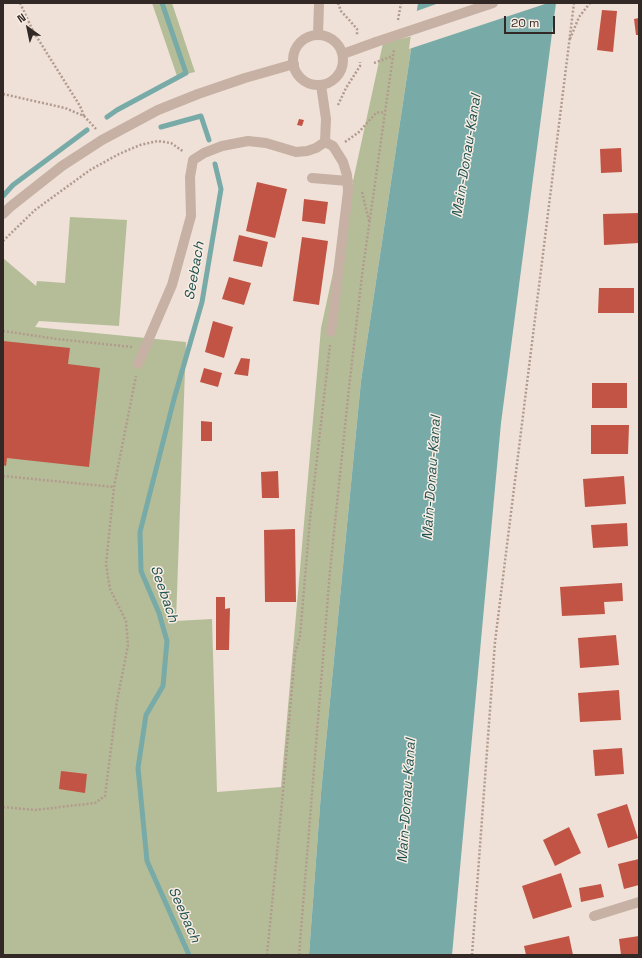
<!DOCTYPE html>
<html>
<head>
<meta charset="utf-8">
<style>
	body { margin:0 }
	#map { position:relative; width:642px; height:958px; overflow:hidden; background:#efe1d7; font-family:"Space Grotesk",sans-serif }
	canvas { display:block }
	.frame { position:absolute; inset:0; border:4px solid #322825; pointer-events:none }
	.north { position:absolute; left:8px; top:8px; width:40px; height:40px; -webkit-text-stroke:3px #f8ece3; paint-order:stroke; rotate:327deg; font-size:11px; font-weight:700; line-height:16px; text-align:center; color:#322825 }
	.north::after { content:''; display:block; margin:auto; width:14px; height:18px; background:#322825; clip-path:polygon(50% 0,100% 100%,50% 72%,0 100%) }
	.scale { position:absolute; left:504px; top:16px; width:51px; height:18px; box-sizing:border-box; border:2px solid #322825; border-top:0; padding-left:5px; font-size:12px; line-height:14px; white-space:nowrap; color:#322825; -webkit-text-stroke:3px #f8ece3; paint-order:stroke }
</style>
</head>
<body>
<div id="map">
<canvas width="642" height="958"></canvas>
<div class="frame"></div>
<div class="north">N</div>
<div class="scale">20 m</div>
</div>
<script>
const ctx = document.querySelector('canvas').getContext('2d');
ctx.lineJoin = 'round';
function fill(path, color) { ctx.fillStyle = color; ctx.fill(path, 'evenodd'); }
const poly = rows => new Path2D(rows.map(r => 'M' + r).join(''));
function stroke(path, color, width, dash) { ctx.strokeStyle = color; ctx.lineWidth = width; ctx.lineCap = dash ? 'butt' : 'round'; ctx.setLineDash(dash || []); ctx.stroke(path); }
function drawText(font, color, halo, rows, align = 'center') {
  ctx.font = font + ' "Space Grotesk",sans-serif'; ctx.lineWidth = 3; ctx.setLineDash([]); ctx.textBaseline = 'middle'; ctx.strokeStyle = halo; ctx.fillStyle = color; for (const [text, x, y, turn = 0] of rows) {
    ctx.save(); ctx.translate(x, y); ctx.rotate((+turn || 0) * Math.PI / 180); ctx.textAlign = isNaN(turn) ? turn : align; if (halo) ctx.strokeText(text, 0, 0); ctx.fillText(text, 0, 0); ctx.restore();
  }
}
fill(poly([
	[152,3,172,3,195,72,177,76],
	[413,36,361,381,321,793,309,955,3,955,3,258,36,286,37,281,65,283,70,217,127,220,119,326,39,321,35,327,186,342,176,621,212,619,217,792,281,787,321,328,383,43]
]), '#b5bd98');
fill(poly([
	[418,3,556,3,501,423,452,955,309,955,321,793,361,381]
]), '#78aba8');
fill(poly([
	[439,3,548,3,409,49,414,12]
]), '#efe1d7');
stroke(poly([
	[107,117,117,110,186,73,162,3],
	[161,127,201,116,209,140],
	[3,196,13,185,87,130],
	[189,955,147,861,138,768,146,715,163,686,167,641,159,613,141,571,140,532,174,399,202,302,221,189,215,164]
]), '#78aba8', 5);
fill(poly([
	[602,10,617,11,613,52,597,50],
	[639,18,639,35,636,35,634,19],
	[299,119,304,120,302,126,297,125],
	[621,148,622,172,601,173,600,149],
	[257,182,287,189,275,238,246,231],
	[304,199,328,202,325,224,302,221],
	[639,213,639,243,604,245,603,214],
	[239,235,268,242,262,267,233,261],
	[302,237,328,241,319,305,293,301],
	[229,277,251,283,244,305,222,299],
	[599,288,634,288,634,313,598,313],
	[213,321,233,327,224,358,205,352],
	[3,341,70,348,68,364,100,368,89,467,7,458,6,466,3,465],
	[241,358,250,359,248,376,234,374],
	[204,368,222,373,218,387,200,382],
	[592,383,627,383,627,408,592,408],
	[201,421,212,422,212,441,201,441],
	[591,425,629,425,628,454,591,454],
	[278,471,279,498,262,498,261,472],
	[624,476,626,504,585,507,583,479],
	[627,523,628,546,593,548,591,525],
	[295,529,296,602,265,602,264,530],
	[622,583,623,601,604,602,605,614,562,616,560,587],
	[216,597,225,597,225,609,230,608,229,650,216,650],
	[616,635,619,665,580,668,578,638],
	[619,690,621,720,580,722,578,693],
	[622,748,624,774,595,776,593,750],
	[61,771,87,774,85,793,59,789],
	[627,804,638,838,608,848,597,814],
	[569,827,581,853,555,866,543,840],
	[639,859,639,885,624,889,618,864],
	[561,873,572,907,533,919,522,886],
	[601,884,604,897,581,902,579,888],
	[569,936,573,955,526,955,524,946],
	[639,936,639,955,621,955,619,939]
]), '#c15444');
stroke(poly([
	[20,3,33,31,80,106,84,116],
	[338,3,341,11,351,22,357,29,357,36],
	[398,20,401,3],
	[570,39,579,17,590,3],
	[374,63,393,56],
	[3,94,65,108,84,116,96,129],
	[338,105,346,88,360,66,360,62],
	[345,142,359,132,376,113,380,112,385,113],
	[362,192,369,221],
	[3,241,35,210,90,170,119,154,140,145,158,141,171,143,184,152],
	[3,331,57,339,132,347],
	[3,476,114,487],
	[3,807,35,810,95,803,105,796,117,701,128,645,126,621,110,589,106,564,114,487,136,376],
	[267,955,283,792,295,653,300,636,310,519,330,345],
	[299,955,330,571,349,388,362,275,394,49],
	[472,955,495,642,574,3]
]), '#b29a8e', 2.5, [2, 2]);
stroke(poly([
	[318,35,319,3],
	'293 60a25 25 0 1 1 50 0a25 25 0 1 1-50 0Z',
	[343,54,376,42],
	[321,85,326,119,325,142],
	[325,142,333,146,343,162,347,175,348,191,331,332],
	[312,178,348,181],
	[3,214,10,207,62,166,102,140,158,110,198,94,245,78,294,64],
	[138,364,172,285,191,216,190,177,193,160,204,153,222,146,248,141,266,143,296,152,307,151,316,148,325,142],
	[594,916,639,902]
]), '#c7b0a4', 10);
stroke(poly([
	[376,42,493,3]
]), '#c7b0a4', 10);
drawText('italic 14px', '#1d5250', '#f8ece3', [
	["Main-Donau-Kanal",467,156,-81],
	["Seebach",195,271,-80],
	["Main-Donau-Kanal",432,478,-86],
	["Seebach",164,594,71],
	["Main-Donau-Kanal",407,801,-86],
	["Seebach",184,915,66]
]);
</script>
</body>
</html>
